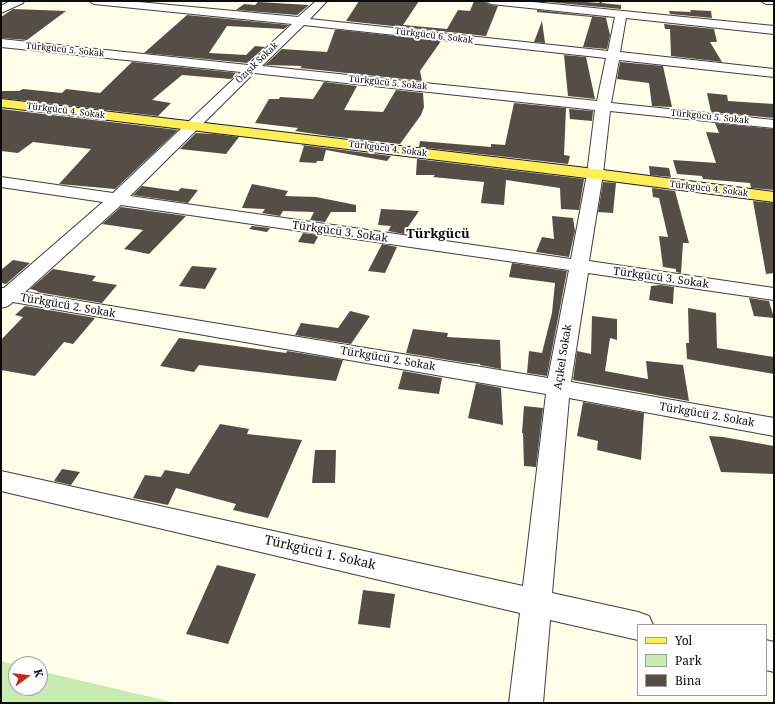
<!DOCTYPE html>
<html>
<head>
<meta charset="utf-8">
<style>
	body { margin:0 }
	#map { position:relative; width:775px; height:704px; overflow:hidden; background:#fffee9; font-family:"Noto Serif",serif }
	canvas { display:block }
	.frame { position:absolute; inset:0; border:2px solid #0b0b0b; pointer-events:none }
	.legend { position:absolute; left:637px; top:624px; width:130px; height:72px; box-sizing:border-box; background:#fff; border:1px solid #9d9d9d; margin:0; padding:5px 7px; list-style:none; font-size:12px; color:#0b0b0b }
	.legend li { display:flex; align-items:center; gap:8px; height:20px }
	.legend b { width:20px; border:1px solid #9d9d9d }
	.north { position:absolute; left:8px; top:656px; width:40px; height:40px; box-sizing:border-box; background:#fff; border:1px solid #9d9d9d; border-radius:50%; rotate:75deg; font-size:11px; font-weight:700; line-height:16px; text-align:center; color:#0b0b0b }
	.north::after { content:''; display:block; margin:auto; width:14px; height:18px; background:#c22b1c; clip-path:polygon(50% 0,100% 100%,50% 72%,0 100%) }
</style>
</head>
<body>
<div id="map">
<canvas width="775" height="704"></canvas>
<div class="frame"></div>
<ul class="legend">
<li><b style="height:5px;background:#ffee59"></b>Yol</li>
<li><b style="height:11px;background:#c7ebb1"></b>Park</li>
<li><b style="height:11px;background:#544e47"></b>Bina</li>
</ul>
<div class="north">K</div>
</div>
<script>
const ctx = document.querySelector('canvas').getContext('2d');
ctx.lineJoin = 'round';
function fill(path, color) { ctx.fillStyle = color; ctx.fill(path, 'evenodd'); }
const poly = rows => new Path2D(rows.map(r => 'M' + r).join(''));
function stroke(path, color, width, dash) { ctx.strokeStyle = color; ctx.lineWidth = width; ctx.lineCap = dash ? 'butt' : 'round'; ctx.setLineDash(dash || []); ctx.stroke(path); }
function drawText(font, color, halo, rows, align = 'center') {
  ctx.font = font + ' "Noto Serif",serif'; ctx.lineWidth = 4; ctx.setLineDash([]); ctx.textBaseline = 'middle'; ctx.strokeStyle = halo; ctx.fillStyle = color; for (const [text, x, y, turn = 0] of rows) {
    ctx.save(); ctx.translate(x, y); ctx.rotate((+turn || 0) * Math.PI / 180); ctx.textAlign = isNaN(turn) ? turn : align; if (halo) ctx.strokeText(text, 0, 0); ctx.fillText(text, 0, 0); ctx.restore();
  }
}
fill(poly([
	[1,661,16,665,16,688,40,688,40,671,176,703,1,703]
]), '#c7ebb1');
fill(poly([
	[359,1,419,1,403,25,447,29,458,10,470,11,474,1,485,2,491,5,498,6,486,36,346,21],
	[538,1,573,1,599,3,601,1,602,3,621,5,621,9],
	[258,2,309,5,297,15,236,10,244,4,255,5],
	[13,9,66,11,27,40,1,38,1,17],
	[537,10,610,18,606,18,610,35,607,49,583,47,592,17,537,12],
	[690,10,711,11,712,18,670,14,669,11,691,12],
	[187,15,289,25,284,29,227,26,209,53,246,55,255,46,265,47,247,63,144,53],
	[542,21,545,43,534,42],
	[664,24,714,29,717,42,710,42,722,62,671,56,670,29,665,29],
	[335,30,340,30,441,41,420,71,422,81,300,68,302,66,265,65,282,49,327,52],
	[564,55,586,57,595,99,568,96],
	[132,62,238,73,231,79,182,75,152,100,171,103,158,116,1,98,1,91,19,91,23,89,62,93,66,89,100,93],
	[620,62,663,66,672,107,652,106,649,83,617,79],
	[324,82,357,86,344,110,383,112,396,90,423,93,424,107,421,115,400,144,329,136,295,131,298,128,255,123,269,99,279,99,280,97,313,99],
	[707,93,727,95,728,101,774,104,774,118,711,112],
	[514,103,566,108,564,155,570,156,568,164,419,147,420,141,491,147,491,144,505,145],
	[1,109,178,130,115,189,59,184,91,149,33,142,18,153,1,151],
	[569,109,593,111,592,121,570,119],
	[715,123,774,129,774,190,751,188,750,183,703,179,702,176,677,174,673,160,716,163,706,132,719,133],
	[196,133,215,134,239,137,226,154,180,149],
	[301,145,302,145,391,156,387,161,326,150,323,161,317,161,316,163,299,162,304,146],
	[417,159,584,179,579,210,561,209,560,188,506,180,504,205,481,203,484,182,433,177,435,175,416,175],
	[649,166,669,168,671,177,650,175],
	[603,182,616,183,613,213,598,212],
	[252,184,288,191,285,196,316,197,356,205,356,212,331,212,325,222,310,220,314,212,283,211,280,216,262,213,265,209,242,208],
	[142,186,178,191,181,188,198,190,188,203,133,195],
	[652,188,675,191,689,243,683,243,681,273,676,272,676,269,663,267,659,236,668,237,659,198,653,197],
	[753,201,774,203,774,273,766,274],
	[121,207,186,216,149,254,124,249,143,230,102,224],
	[381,209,419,211,408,227,407,227,404,234,388,231,391,226,378,225],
	[552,216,573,218,575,231,569,257,536,252,542,237,554,239],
	[252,226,270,228,267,232,249,229],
	[303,233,319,235,314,244,298,242],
	[382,244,397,247,385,273,368,271],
	[13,260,30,263,6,284,1,283,1,270],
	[512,263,567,271,547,376,527,373,529,351,542,353,552,313,555,283,509,277],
	[192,266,217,268,205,289,179,286],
	[53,269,96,276,92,281,117,285,102,303,37,292,38,291,30,289],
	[660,285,674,287,673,304,649,300,651,286],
	[749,298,769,301,774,318,754,316],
	[25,306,95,318,73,344,64,342,35,376,1,370,1,340,23,317,15,315],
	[688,308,716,313,717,348,774,357,774,374,687,359,686,343,689,343],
	[350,311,370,316,351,344,295,335,301,323,338,328],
	[592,316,617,319,617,340,610,338,605,371,648,379,646,361,683,365,689,401,573,380,577,351,591,354],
	[413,329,448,333,447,337,500,340,501,369,480,365,480,364,467,363,406,353],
	[179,338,286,353,287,351,343,360,336,381,199,365,194,372,160,366],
	[403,371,442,378,439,394,398,389],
	[476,383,501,388,503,425,468,418],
	[583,402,644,413,641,460,597,450,598,441,577,436],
	[524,406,543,408,536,467,524,466,523,433,522,433],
	[220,424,249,429,247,434,302,440,268,518,233,510,236,504,176,488,168,505,133,498,145,475,161,477,165,470,189,474],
	[709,436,723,437,774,446,774,474,721,472],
	[315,450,336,450,335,483,312,483],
	[62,469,80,472,71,485,54,481],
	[217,565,256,574,228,644,186,634],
	[363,590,395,594,390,628,358,624]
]), '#544e47');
const minor = poly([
	[10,1,24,1,23,3,1,13,1,6,10,1],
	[89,1,128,1,298,17,316,1,327,1,310,19,608,51,615,17,491,4,486,1,523,1,774,26,774,34,626,18,620,52,774,69,774,77,619,60,611,103,774,120,774,128,610,111,603,174,589,261,774,288,774,300,588,273,571,382,774,418,774,436,569,398,552,593,638,612,649,616,653,625,638,625,638,640,550,620,543,703,509,703,520,613,1,491,1,471,523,586,546,394,13,302,8,306,1,308,1,288,4,288,103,202,1,187,1,177,113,193,241,72,1,47,1,39,248,65,292,24,94,4,89,1],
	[304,25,340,29,606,58,597,101,262,66,304,25],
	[254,73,595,110,587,174,571,259,130,196,254,73],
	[121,205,569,270,548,378,25,292,121,205],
	[761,1,774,1,774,4,766,4,761,1],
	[766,640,774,642,774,672,766,670,766,640]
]);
const major = poly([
	[1,99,595,169,774,192,774,202,595,179,1,107,1,99]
]);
stroke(minor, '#3e3e3e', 2);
stroke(major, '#1c1c1c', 2);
fill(minor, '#fff');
fill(major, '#ffee59');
drawText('9px', '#0b0b0b', '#fff', [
	["Türkgücü 6. Sokak",434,36,7],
	["Türkgücü 5. Sokak",65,50,6],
	["Özışık Sokak",257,63,-44],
	["Türkgücü 5. Sokak",388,83,6],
	["Türkgücü 4. Sokak",66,111,7],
	["Türkgücü 5. Sokak",710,117,6],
	["Türkgücü 4. Sokak",388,149,7],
	["Türkgücü 4. Sokak",709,189,7]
]);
drawText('11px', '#0b0b0b', '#fff', [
	["Türkgücü 3. Sokak",340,232,8],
	["Türkgücü 3. Sokak",661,278,8],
	["Türkgücü 2. Sokak",68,306,10],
	["Açıkel Sokak",563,357,-81],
	["Türkgücü 2. Sokak",388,359,10],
	["Türkgücü 2. Sokak",707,415,10]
]);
drawText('bold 13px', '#0b0b0b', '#fff', [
	["Türkgücü",438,234]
]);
drawText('13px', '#0b0b0b', '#fff', [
	["Türkgücü 1. Sokak",320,553,13]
]);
</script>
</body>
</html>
